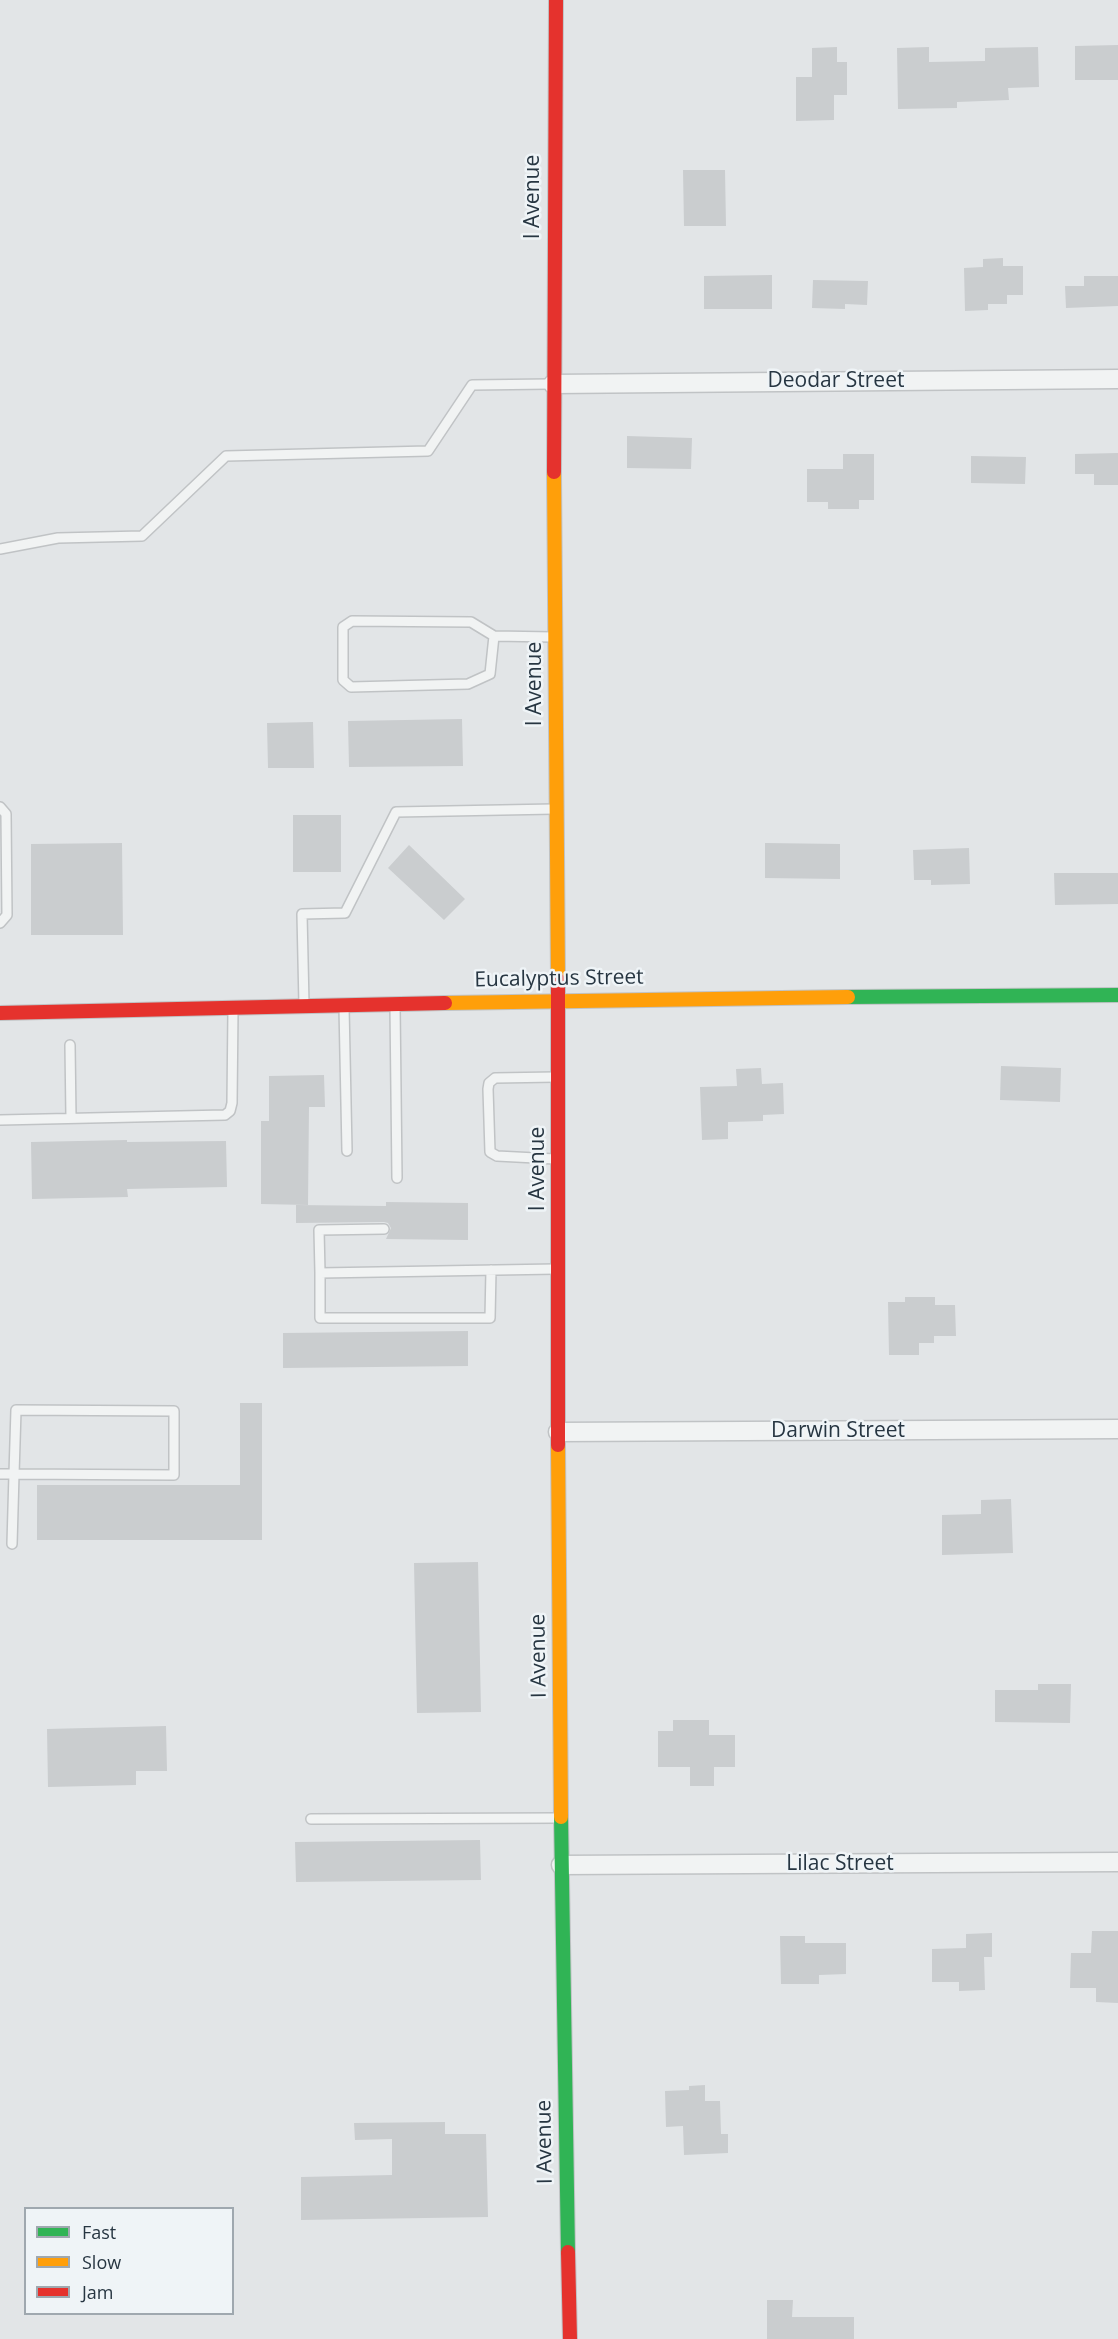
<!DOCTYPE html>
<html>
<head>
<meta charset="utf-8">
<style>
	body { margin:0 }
	#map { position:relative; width:1118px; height:2339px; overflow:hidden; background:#e2e5e7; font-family:"Open Sans",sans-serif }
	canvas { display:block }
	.legend { position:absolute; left:24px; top:2207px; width:210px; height:108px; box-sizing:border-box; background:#eff4f7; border:2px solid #9fa8af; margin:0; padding:8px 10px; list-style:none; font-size:18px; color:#273642 }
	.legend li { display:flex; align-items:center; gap:12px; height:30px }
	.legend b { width:30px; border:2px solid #9fa8af }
</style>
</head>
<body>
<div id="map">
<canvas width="1118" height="2339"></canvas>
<ul class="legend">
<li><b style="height:8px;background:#30b455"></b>Fast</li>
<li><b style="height:8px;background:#ff9f0a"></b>Slow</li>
<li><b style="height:8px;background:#e5322d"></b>Jam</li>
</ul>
</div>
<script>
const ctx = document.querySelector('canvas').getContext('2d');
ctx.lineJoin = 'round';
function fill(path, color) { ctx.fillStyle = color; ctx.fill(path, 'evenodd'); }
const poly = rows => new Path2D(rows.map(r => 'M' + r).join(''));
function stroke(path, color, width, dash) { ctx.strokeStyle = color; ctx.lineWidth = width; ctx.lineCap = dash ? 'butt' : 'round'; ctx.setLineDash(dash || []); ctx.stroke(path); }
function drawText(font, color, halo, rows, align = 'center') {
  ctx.font = font + ' "Open Sans",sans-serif'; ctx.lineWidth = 5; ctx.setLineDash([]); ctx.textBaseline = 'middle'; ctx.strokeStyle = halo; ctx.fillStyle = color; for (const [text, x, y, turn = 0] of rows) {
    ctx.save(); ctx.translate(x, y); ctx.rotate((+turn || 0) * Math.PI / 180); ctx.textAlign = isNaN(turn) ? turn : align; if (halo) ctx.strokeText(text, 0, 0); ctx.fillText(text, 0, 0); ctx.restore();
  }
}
fill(poly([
	[1118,45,1118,80,1075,80,1075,46],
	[837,47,837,62,847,62,847,95,834,95,834,120,796,121,796,77,812,77,812,48],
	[929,47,929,62,985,61,985,48,1038,47,1039,87,1008,88,1009,100,957,102,957,108,898,109,897,48],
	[683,170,725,170,726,226,684,226],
	[1003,258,1003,266,1023,266,1023,295,1007,295,1007,304,988,304,988,310,965,311,964,268,983,267,983,259],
	[772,275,772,309,704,309,704,276],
	[1084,276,1118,276,1118,306,1066,308,1065,286,1084,286],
	[813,280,868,281,867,305,845,304,845,309,812,308],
	[627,436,692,438,691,469,627,468],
	[1118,453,1118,485,1094,485,1094,474,1075,474,1075,454],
	[843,454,874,454,874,500,859,500,859,509,828,509,828,502,807,502,807,469,843,469],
	[971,456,1026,457,1025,484,971,483],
	[462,719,463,766,349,767,348,721],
	[313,722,314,768,268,768,267,723],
	[293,815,341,815,341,872,293,872],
	[122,843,123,935,31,935,31,844],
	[765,843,840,844,840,879,765,878],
	[409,845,465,899,444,920,388,868],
	[969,848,970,884,931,885,931,880,914,880,913,850],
	[1054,873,1118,873,1118,904,1055,905],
	[1001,1066,1061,1068,1060,1102,1000,1100],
	[761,1068,762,1084,783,1083,784,1114,763,1115,763,1121,728,1122,728,1139,702,1140,700,1087,737,1086,736,1069],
	[324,1075,325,1107,309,1107,308,1205,261,1204,261,1121,269,1121,269,1076],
	[127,1140,127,1142,226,1141,227,1187,127,1189,128,1197,32,1199,31,1142],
	[386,1202,468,1203,468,1240,386,1239,391,1228,388,1223,384,1222,296,1223,296,1205,386,1206],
	[905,1297,935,1297,935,1305,955,1305,956,1336,934,1336,934,1343,919,1343,919,1355,889,1355,888,1302,905,1302],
	[468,1331,468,1366,283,1368,283,1333],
	[240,1403,262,1403,262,1540,37,1540,37,1485,240,1485],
	[1011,1499,1013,1553,942,1555,942,1515,981,1514,981,1500],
	[478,1562,481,1712,417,1713,414,1563],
	[1038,1684,1071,1684,1070,1723,995,1722,995,1690,1038,1690],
	[673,1720,709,1720,709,1735,735,1735,735,1767,714,1767,714,1786,690,1786,690,1767,658,1767,658,1731,673,1731],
	[166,1726,167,1771,136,1771,136,1785,48,1787,47,1729],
	[480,1840,481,1880,296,1882,295,1842],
	[1092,1931,1118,1931,1118,2003,1096,2002,1096,1988,1070,1988,1071,1953,1091,1953],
	[992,1933,992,1957,984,1957,985,1990,959,1991,959,1982,932,1982,932,1949,966,1948,966,1934],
	[780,1936,805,1936,805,1943,846,1943,846,1974,819,1975,819,1984,781,1984],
	[705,2085,705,2101,720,2101,721,2134,728,2134,728,2153,684,2155,683,2126,666,2127,665,2091,689,2090,689,2086],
	[445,2122,445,2134,486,2134,488,2217,301,2220,301,2177,392,2175,392,2139,355,2140,354,2123],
	[767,2300,793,2300,792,2317,854,2317,854,2339,767,2339]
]), '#cacdcf');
const lane = poly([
	[0,549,58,538,142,536,226,456,428,451,472,385,550,384],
	[494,636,490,674,468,684,351,687,343,680,343,627,352,621,471,622,494,636,553,637],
	[0,807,6,814,7,915,0,923],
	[304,1005,302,914,345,913,396,812,554,809],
	[395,1006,397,1178],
	[344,1007,347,1151],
	[70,1045,71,1118],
	[0,1120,225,1115,230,1111,232,1103,233,1010],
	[555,1159,497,1156,490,1152,488,1089,489,1083,495,1078,556,1077],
	[384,1229,319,1230,320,1273,556,1269],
	[320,1273,320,1318,490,1318,491,1270],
	[0,1474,14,1474,174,1475,174,1411,16,1410,14,1474,12,1544],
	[311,1819,559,1818]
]);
const street = poly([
	[553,384,1118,379],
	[558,1432,1118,1429],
	[561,1865,1118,1862]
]);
const fast = poly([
	[848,997,1118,995],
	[561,1817,568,2252]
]);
const slow = poly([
	[554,472,558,980],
	[445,1003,848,997],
	[558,1445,561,1817]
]);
const jam = poly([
	[554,472,556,0],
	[558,980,558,1445],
	[0,1013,445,1003],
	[568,2252,570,2339]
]);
stroke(lane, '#c0c3c5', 12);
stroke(street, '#c0c3c5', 21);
stroke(fast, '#c0c3c5', 16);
stroke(slow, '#c0c3c5', 16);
stroke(jam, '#c0c3c5', 16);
stroke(lane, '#f1f3f3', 9);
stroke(street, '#f1f3f3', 18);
stroke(fast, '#30b455', 14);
stroke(slow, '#ff9f0a', 14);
stroke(jam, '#e5322d', 14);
drawText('21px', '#273642', '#eff4f7', [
	["I Avenue",533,197,-90],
	["Deodar Street",836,381],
	["I Avenue",535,684,-90],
	["Eucalyptus Street",559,979,-1],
	["I Avenue",538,1169,-90],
	["Darwin Street",838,1431],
	["I Avenue",539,1656,-91],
	["Lilac Street",840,1864],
	["I Avenue",545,2142,-91]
]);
</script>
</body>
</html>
